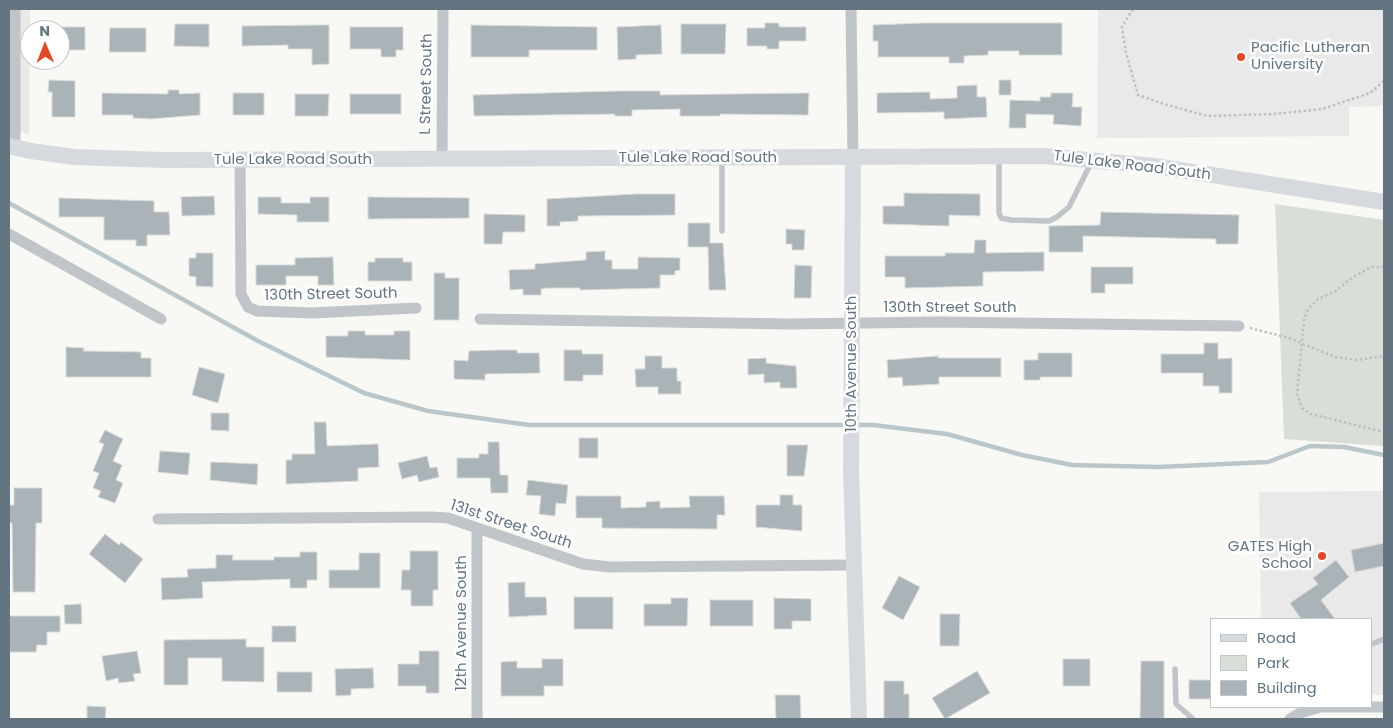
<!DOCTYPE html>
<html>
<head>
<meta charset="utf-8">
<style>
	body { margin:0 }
	#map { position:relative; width:1393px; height:728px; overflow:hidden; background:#f8f8f5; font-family:Poppins,sans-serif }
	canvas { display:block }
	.frame { position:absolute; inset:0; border:10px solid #627580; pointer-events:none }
	.legend { position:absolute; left:1210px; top:618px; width:162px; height:90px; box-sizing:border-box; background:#fff; border:1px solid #c0c8cc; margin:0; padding:6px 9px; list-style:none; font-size:15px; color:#627580 }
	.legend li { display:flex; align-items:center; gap:10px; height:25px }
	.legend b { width:25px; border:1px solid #c0c8cc }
	.north { position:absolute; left:20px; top:20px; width:50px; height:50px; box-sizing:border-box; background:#fff; border:1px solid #c0c8cc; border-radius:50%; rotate:359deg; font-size:14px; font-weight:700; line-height:20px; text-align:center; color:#627580 }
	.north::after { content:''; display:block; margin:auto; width:18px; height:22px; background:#e64927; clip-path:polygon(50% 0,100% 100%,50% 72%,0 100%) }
</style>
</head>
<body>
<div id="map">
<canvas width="1393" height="728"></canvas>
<div class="frame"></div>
<ul class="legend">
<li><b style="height:6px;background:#d6dade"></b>Road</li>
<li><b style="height:14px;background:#d9dfd6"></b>Park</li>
<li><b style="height:14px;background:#a9b3b8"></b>Building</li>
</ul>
<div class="north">N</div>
</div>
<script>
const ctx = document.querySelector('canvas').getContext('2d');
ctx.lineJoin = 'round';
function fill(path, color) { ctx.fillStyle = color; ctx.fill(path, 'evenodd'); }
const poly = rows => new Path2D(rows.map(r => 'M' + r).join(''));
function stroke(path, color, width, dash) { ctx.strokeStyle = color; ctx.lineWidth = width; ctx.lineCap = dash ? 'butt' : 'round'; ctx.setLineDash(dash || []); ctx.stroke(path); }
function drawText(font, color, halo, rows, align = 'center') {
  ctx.font = font + ' Poppins,sans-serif'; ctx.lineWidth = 5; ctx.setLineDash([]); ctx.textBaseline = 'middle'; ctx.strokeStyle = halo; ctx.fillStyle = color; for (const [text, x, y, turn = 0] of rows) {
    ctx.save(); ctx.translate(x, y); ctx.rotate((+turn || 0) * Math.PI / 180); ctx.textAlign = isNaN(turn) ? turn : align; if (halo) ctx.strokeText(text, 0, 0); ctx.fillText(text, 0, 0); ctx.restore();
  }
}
fill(poly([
	[9,9,30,9,29,135,9,125],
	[1098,9,1384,9,1384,106,1349,107,1349,136,1097,138],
	[1384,491,1384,695,1372,695,1372,619,1261,619,1259,492]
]), '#e8e9e8');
fill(poly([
	[1275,204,1384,220,1384,446,1284,439]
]), '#d9dfd6');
stroke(poly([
	[9,203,258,341,364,393,428,411,529,425,873,425,947,434,1022,455,1072,465,1159,467,1268,462,1310,446,1344,447,1384,455]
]), '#b9c7ca', 4.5);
const building = poly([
	[765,23,779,23,779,27,806,27,806,41,779,41,779,49,767,49,767,46,747,46,747,28,765,28,765,23],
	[924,23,1062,23,1062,55,1019,55,1019,51,988,51,988,55,964,56,964,63,949,63,949,57,878,57,878,41,873,41,873,25,924,23],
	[175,24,209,24,209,47,174,46,175,24],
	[681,24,726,24,725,54,681,54,681,24],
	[319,25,329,25,329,64,312,65,312,49,288,49,288,45,242,46,242,26,319,25],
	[471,25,597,27,597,50,529,50,529,57,471,57,471,25],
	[661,25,662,54,636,55,636,59,618,60,617,27,661,25],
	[60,27,85,27,85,50,60,50,60,27],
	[350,27,403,27,403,50,396,50,396,57,381,57,381,49,350,49,350,27],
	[110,28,146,28,146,52,109,52,110,28],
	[49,80,75,81,75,117,52,117,52,92,48,92,49,80],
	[999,80,1011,80,1011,95,999,95,999,80],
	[977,85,977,97,986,97,987,117,944,119,944,112,877,113,877,93,930,92,930,99,957,98,957,86,977,85],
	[168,90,179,90,179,94,200,93,200,115,150,119,133,118,133,115,102,115,102,93,168,94,168,90],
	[618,91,660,91,660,95,809,93,808,115,720,114,720,116,680,116,680,109,632,110,632,116,615,116,615,114,474,116,473,95,618,91],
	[233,93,264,93,264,115,233,115,233,93],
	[1051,93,1073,93,1072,107,1082,107,1081,126,1053,124,1054,115,1026,114,1026,128,1009,128,1010,100,1040,101,1040,97,1051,97,1051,93],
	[295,94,329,94,328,116,295,116,295,94],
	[350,94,401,94,401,114,350,114,350,94],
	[904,193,980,194,980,216,949,215,949,226,883,224,883,206,904,206,904,193],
	[636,194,675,194,675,215,578,216,578,221,560,222,560,226,547,226,547,199,636,194],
	[214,196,215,215,182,216,181,197,214,196],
	[258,197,281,197,281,203,310,203,310,197,329,197,329,222,297,222,297,215,258,214,258,197],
	[368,197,469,198,469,218,368,219,368,197],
	[59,198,154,201,154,212,169,212,170,235,147,235,147,246,136,246,136,240,104,240,104,217,59,217,59,198],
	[1101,212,1239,215,1238,244,1216,244,1216,239,1083,236,1083,252,1049,252,1049,226,1100,225,1101,212],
	[484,214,525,215,525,232,503,232,502,244,484,244,484,214],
	[688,223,710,223,710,243,723,243,726,290,709,290,708,247,688,247,688,223],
	[786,229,805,230,804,250,792,250,792,244,786,244,786,229],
	[975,240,986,240,986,253,1044,252,1044,271,983,272,983,286,905,288,905,277,885,277,885,256,945,256,945,253,974,253,975,240],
	[605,251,605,260,612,260,612,269,638,269,638,257,680,258,680,270,675,271,675,275,660,275,660,288,580,290,580,288,547,288,541,289,541,295,523,295,523,289,510,290,509,270,535,269,535,264,586,260,586,252,605,251],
	[196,253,213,253,213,287,196,286,196,277,189,276,189,258,196,258,196,253],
	[333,257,334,285,318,285,318,276,286,276,286,285,256,285,256,265,295,265,295,258,333,257],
	[375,258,403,258,403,262,412,262,412,281,368,281,368,262,375,262,375,258],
	[795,265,812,266,811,298,794,298,795,265],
	[1091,267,1133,267,1133,284,1105,284,1105,293,1091,293,1091,267],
	[434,273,445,273,445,278,459,278,459,320,434,320,434,273],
	[348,331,365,331,365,335,394,335,394,331,410,331,410,360,326,357,326,336,348,336,348,331],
	[1204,343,1218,343,1218,359,1232,358,1232,393,1219,393,1219,386,1203,386,1203,373,1161,373,1161,354,1204,354,1204,343],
	[66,347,84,348,83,351,141,352,141,358,151,358,151,377,66,377,66,347],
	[501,350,517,350,517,353,539,353,540,373,485,374,485,380,454,379,454,360,468,361,469,351,501,350],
	[564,350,582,350,582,354,603,354,603,375,583,375,583,381,564,381,564,350],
	[1038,353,1072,353,1072,377,1040,377,1040,380,1024,380,1024,360,1038,360,1038,353],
	[645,356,662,356,662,368,677,368,677,381,681,381,681,394,658,394,658,387,636,387,635,369,645,369,645,356],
	[938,356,938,358,1001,358,1001,377,939,377,939,384,903,386,902,377,888,378,887,360,938,356],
	[766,358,766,363,796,366,797,388,780,388,780,382,764,383,764,374,748,375,748,359,766,358],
	[199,367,225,374,218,403,192,395,199,367],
	[211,413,229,413,229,431,211,430,211,413],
	[314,422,326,422,327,446,378,444,379,467,358,468,358,481,286,484,286,460,292,460,292,454,315,454,314,422],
	[105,430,123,439,113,461,122,465,116,480,123,483,115,503,98,497,101,491,93,488,99,473,93,471,104,444,99,442,105,430],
	[579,438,598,438,598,458,579,458,579,438],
	[488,442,499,442,500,475,508,475,508,493,491,493,490,478,457,478,457,458,479,458,479,454,488,454,488,442],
	[787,445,808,445,804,476,787,476,787,445],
	[160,451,190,453,188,475,158,472,160,451],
	[427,456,430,468,437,467,439,477,419,482,417,475,402,479,398,463,427,456],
	[211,462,258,464,257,485,210,480,211,462],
	[528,480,568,485,566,504,556,503,555,516,539,514,541,496,526,495,528,480],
	[14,488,42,488,42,523,36,523,35,592,13,592,12,523,9,523,9,505,14,505,14,488],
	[780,495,793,495,793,505,802,505,802,531,756,527,756,505,780,505,780,495],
	[576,496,621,496,621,508,646,507,646,502,660,501,660,508,690,507,689,496,724,496,725,515,717,515,717,529,602,528,602,518,576,518,576,496],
	[105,534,119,545,121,542,143,559,125,583,89,554,105,534],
	[1384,543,1384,566,1355,572,1351,550,1384,543],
	[410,551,438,551,438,590,433,590,433,606,411,606,411,590,401,590,402,570,410,570,410,551],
	[300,552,317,552,317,580,307,580,307,588,290,588,290,579,202,582,203,598,162,600,161,578,188,577,187,569,216,568,216,555,233,555,232,560,274,560,274,557,300,557,300,552],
	[359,553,380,553,380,588,329,588,329,570,359,570,359,553],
	[1336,560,1349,577,1321,600,1335,619,1301,619,1290,603,1318,584,1313,578,1336,560],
	[899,576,920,587,903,620,882,608,899,576],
	[525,582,525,597,546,597,547,615,509,617,508,583,525,582],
	[574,597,613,597,613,629,574,629,574,597],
	[671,598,688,598,687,626,644,626,644,604,671,604,671,598],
	[774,598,811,599,811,621,792,621,792,629,774,629,774,598],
	[710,600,753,600,753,626,710,626,710,600],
	[81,604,82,624,65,624,64,605,81,604],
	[940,614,960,614,959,646,940,646,940,614],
	[9,616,60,616,60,632,47,632,47,645,37,645,36,652,9,652,9,616],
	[272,626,296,626,296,642,272,642,272,626],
	[246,639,246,647,264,647,264,682,222,681,222,658,188,658,188,685,164,685,164,640,246,639],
	[137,651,141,673,133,674,135,681,119,683,118,678,106,681,102,656,137,651],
	[419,651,439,651,439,693,426,693,426,686,398,686,398,664,419,664,419,651],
	[542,659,563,659,563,686,544,686,544,696,501,696,501,662,517,661,517,668,542,668,542,659],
	[1063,659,1090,659,1090,686,1063,686,1063,659],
	[1141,661,1164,661,1164,719,1140,719,1141,661],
	[373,668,374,688,351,689,351,695,336,696,335,669,373,668],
	[977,671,990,693,945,719,932,698,977,671],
	[277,672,312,672,312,692,277,692,277,672],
	[1189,680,1212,680,1212,699,1189,699,1189,680],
	[884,681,904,681,904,694,909,694,909,719,884,719,884,681],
	[775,695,800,695,801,719,776,719,775,695],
	[87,706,106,707,105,719,87,719,87,706]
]);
fill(building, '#a9b3b8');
stroke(building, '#d9d9d7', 1);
stroke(poly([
	[1133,9,1122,27,1126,53,1138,95,1164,104,1207,116,1274,114,1322,109,1370,93,1384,81],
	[1384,267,1371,267,1350,279,1336,291,1318,299,1308,309,1304,320,1297,394,1302,408,1311,414,1384,432],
	[1250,328,1289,338,1335,357,1357,360,1384,356]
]), '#bdc0c2', 2.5, [2.5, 2.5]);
stroke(poly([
	[999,159,999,213,1001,218,1011,220,1049,221,1057,217,1069,207,1091,163],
	[722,231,722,160],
	[1372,644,1384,639],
	[1175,669,1176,704,1193,719]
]), '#c0c5c9', 5.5);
stroke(poly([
	[851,9,853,157],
	[15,147,15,9],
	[442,159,443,9],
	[240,160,241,294,248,307,257,311,312,313,416,308],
	[9,234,161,319],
	[480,319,790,324,939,322,1239,326],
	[158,519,431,517,448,518,583,564,610,567,854,565],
	[477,719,477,528],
	[1290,719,1300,713,1321,707,1384,707]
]), '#c0c5c9', 11);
stroke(poly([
	[9,146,31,151,74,157,165,160,1044,156,1155,166,1384,202],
	[853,157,851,471,859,719]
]), '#d6dade', 16);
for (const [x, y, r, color] of [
	[1241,57,5,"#e64927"],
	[1322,556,5,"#e64927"]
]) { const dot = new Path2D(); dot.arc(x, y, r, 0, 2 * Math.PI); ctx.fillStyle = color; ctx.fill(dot); stroke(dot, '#fff', 2); }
drawText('15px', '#627580', '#fff', [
	["Pacific Lutheran",1251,48],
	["University",1251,65],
	["GATES High",1312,547,"right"],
	["School",1312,564,"right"]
], 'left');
drawText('15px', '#627580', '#fff', [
	["L Street South",427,84,-89],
	["Tule Lake Road South",698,158],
	["Tule Lake Road South",293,160],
	["Tule Lake Road South",1132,166,7],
	["130th Street South",331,295,-1],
	["130th Street South",950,308],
	["10th Avenue South",852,364,-90],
	["131st Street South",511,525,18],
	["12th Avenue South",462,623,-90]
]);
</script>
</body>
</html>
